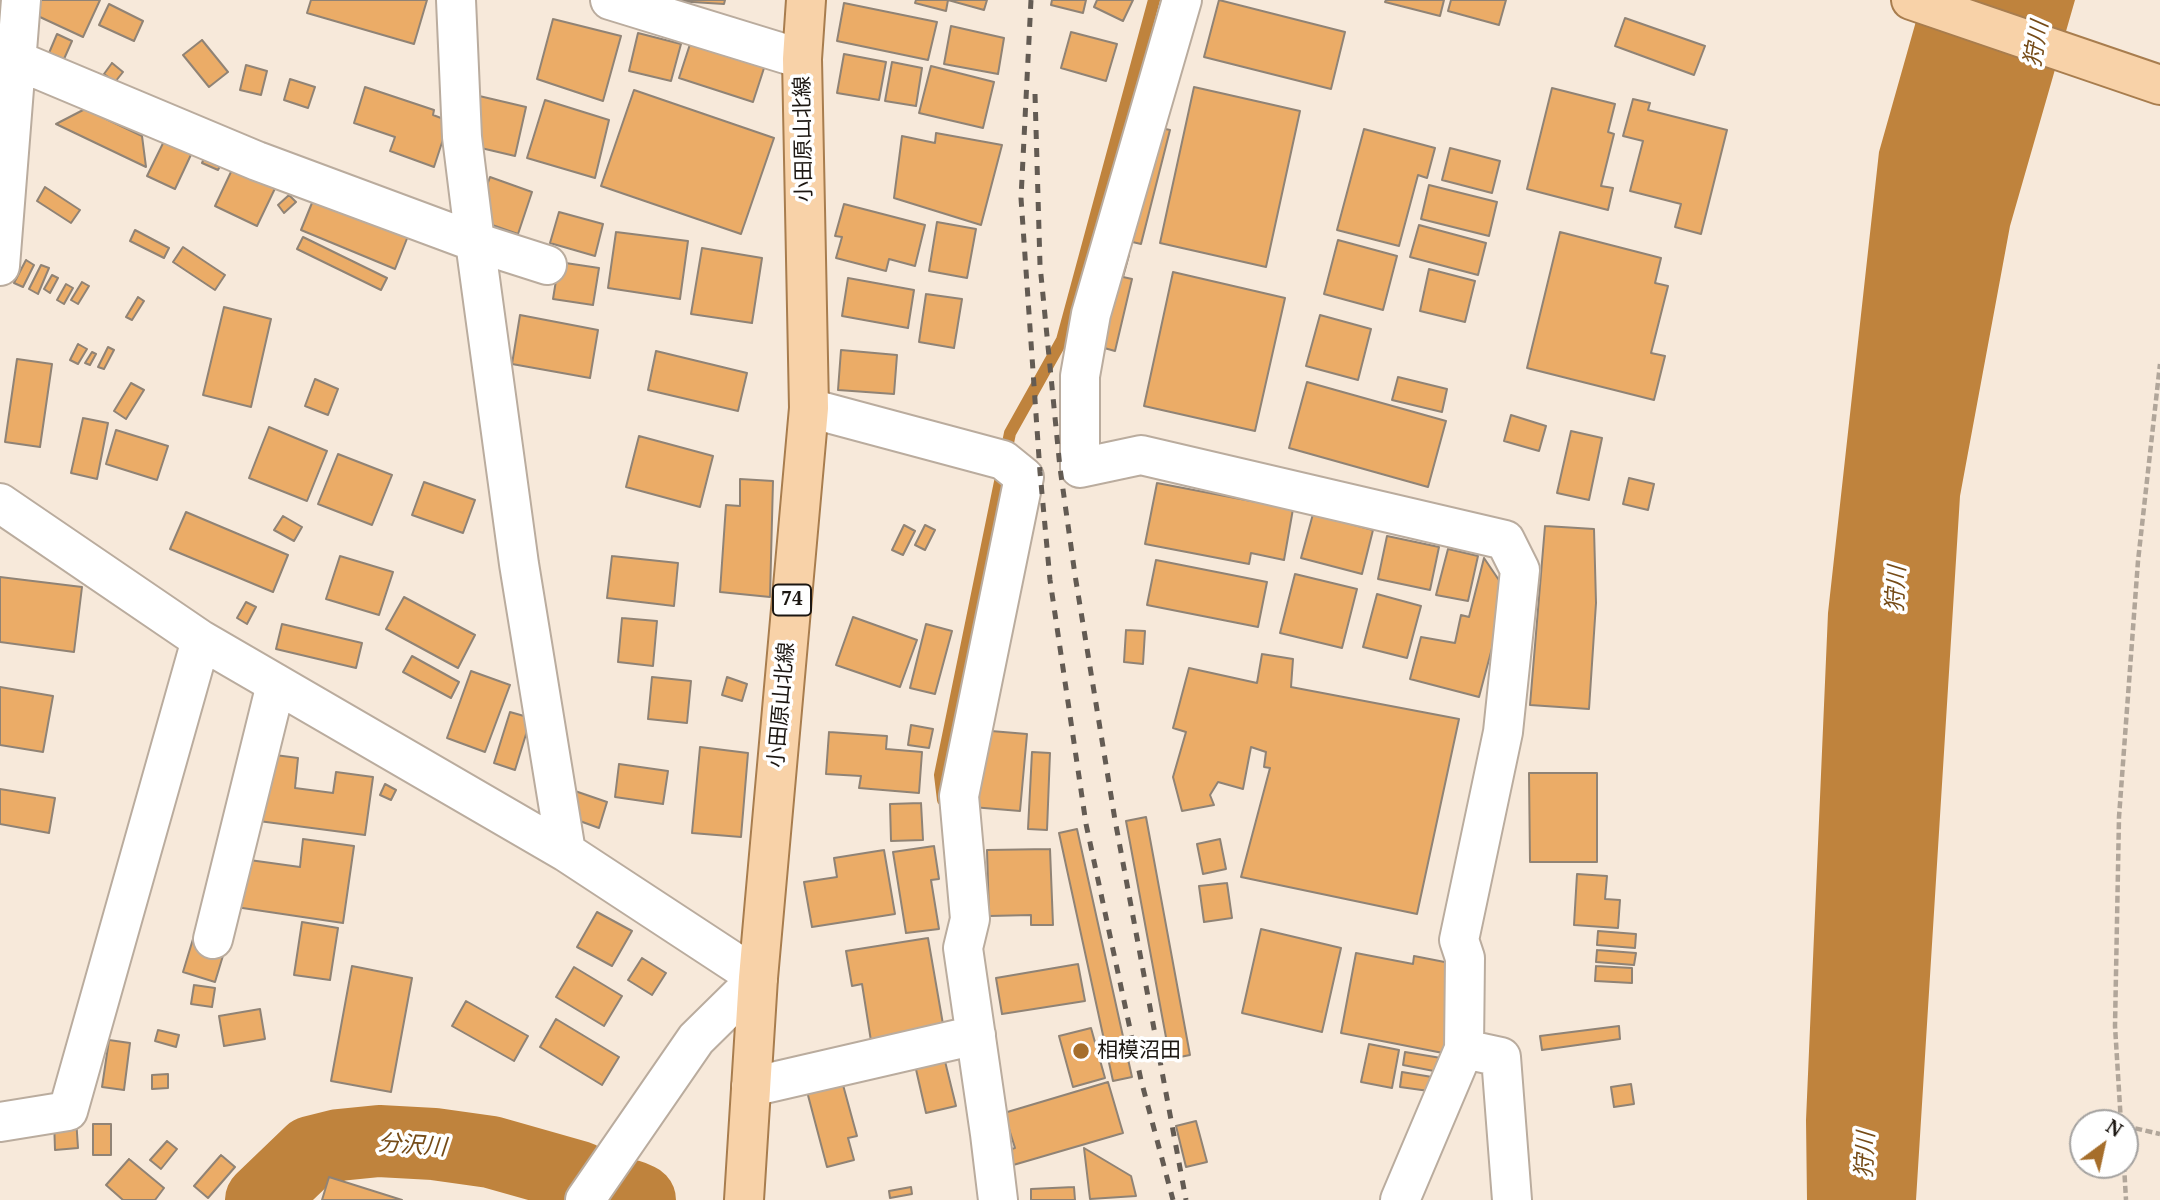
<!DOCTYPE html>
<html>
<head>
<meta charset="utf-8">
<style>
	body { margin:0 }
	#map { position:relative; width:2160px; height:1200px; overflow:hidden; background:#f7e9da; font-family:"Noto Serif",serif }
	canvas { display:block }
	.north { position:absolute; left:2069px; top:1109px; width:70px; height:70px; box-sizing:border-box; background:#fff; border:2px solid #a4a2a0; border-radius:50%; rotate:33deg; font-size:19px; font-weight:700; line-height:28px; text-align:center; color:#1c1712 }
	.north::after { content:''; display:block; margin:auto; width:24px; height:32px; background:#a66e2b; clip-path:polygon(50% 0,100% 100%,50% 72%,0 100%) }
</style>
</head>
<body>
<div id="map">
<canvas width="2160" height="1200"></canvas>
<div class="north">N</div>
</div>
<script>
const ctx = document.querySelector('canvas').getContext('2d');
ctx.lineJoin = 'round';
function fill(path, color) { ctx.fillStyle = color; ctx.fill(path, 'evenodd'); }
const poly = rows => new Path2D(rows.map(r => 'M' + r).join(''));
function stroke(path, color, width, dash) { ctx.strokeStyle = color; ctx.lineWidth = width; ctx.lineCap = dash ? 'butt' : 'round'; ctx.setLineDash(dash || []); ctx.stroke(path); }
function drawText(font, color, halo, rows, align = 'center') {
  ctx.font = font + ' "Noto Serif","Noto Sans JP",serif'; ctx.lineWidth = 7; ctx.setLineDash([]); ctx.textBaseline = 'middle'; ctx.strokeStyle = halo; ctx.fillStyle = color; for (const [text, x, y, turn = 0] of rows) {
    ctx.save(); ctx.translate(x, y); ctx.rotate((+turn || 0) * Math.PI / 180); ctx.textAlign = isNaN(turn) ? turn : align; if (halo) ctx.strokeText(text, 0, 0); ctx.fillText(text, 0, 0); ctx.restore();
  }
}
fill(poly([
	[1922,0,2075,0,2010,226,1960,496,1916,1200,1807,1200,1806,1120,1828,613,1879,152]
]), '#bf833d');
stroke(poly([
	[943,800,940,775,1010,433,1062,340,1154,0]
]), '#bf833d', 12);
stroke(poly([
	[631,1196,640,1200],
	[261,1200,311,1152,339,1145,379,1141,434,1144,491,1152,579,1177]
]), '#bf833d', 72);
const building = poly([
	[32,0,100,0,83,37,27,11,32,0],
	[311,0,427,0,414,44,307,13,311,0],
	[660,0,725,0,724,4,660,0],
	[916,0,948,0,946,11,915,3,916,0],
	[948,0,987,0,984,10,948,0],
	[1052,0,1086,0,1083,13,1051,5,1052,0],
	[1097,0,1133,0,1123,21,1094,7,1097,0],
	[1219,0,1345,32,1331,89,1204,57,1219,0],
	[1386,0,1444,0,1440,16,1385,2,1386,0],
	[1451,0,1506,0,1499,25,1448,11,1451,0],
	[844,3,937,22,928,60,837,41,844,3],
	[109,4,143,21,134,41,99,25,109,4],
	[1625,18,1705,46,1694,75,1615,46,1625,18],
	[553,19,621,36,603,101,537,79,553,19],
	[951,26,1004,38,998,74,944,64,951,26],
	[1071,32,1117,44,1106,81,1061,68,1071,32],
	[638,33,681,44,671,81,629,71,638,33],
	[57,34,72,41,64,59,49,53,57,34],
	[692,38,766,62,753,102,679,78,692,38],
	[202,40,228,72,209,87,183,55,202,40],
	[844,54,886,62,879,100,837,93,844,54],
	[892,62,922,68,916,106,885,101,892,62],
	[112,63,123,72,115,82,104,74,112,63],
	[246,65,267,71,261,95,240,90,246,65],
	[931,66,994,82,983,128,919,113,931,66],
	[290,79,315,87,308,108,284,100,290,79],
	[365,87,434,110,433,115,449,121,434,167,390,151,395,137,354,123,365,87],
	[1194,87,1300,111,1266,267,1160,243,1194,87],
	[1552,88,1615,104,1608,132,1614,134,1601,186,1613,188,1608,210,1527,189,1552,88],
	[634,90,774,138,741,234,601,186,634,90],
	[475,95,526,107,515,156,464,144,475,95],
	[1633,99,1650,103,1648,110,1727,130,1701,234,1675,227,1681,204,1630,191,1643,141,1623,136,1633,99],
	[545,100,609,120,595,178,527,158,545,100],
	[85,109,142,136,146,167,56,124,85,109],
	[1152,126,1170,130,1141,244,1124,240,1152,126],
	[1364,129,1435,148,1427,178,1418,175,1399,246,1337,230,1364,129],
	[169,131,196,144,175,189,147,176,169,131],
	[936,133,1002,145,981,225,894,198,902,136,935,143,936,133],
	[209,147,225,156,218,170,202,163,209,147],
	[1450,148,1500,161,1492,193,1442,180,1450,148],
	[238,157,280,178,257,226,215,206,238,157],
	[490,177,532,192,518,234,475,219,490,177],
	[1429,185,1497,202,1489,236,1421,219,1429,185],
	[45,187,80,210,71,223,37,201,45,187],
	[289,195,296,202,284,213,278,205,289,195],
	[314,198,408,236,395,269,301,230,314,198],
	[844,204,925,225,915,266,889,259,886,271,836,258,842,237,835,236,844,204],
	[559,212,603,224,595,256,550,243,559,212],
	[937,222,976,229,967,278,929,271,937,222],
	[1419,225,1486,243,1478,275,1410,257,1419,225],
	[135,230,169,248,164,258,130,241,135,230],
	[616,232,688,241,680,299,608,288,616,232],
	[1560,232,1661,258,1655,283,1668,286,1651,353,1665,356,1654,400,1527,368,1560,232],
	[303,237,387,278,381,290,297,249,303,237],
	[1338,240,1397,256,1383,310,1324,294,1338,240],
	[183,247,225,275,215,290,173,262,183,247],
	[702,248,762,258,752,323,691,314,702,248],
	[1119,252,1129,255,1123,277,1132,279,1115,351,1097,346,1119,252],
	[26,260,34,265,23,287,14,283,26,260],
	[559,262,599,268,593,305,553,299,559,262],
	[41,265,49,268,38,294,29,289,41,265],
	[1429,269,1475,281,1465,322,1420,311,1429,269],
	[1173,272,1285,298,1255,431,1144,406,1173,272],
	[52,275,58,278,50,293,44,289,52,275],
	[848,278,914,290,908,328,842,316,848,278],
	[82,282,89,286,78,304,71,300,82,282],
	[66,284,73,288,64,304,57,300,66,284],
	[926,294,962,299,954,348,919,342,926,294],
	[138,297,144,301,132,320,126,317,138,297],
	[224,307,271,319,251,407,203,395,224,307],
	[520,315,598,330,590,378,512,364,520,315],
	[1320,315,1371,329,1358,380,1306,366,1320,315],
	[78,344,87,349,78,364,70,360,78,344],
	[108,347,114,350,104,369,98,367,108,347],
	[841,350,897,355,894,394,838,390,841,350],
	[656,351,747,373,738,411,648,390,656,351],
	[92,352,96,354,90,365,85,363,92,352],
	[17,359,52,364,40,447,5,442,17,359],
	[1398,377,1447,389,1442,412,1392,400,1398,377],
	[315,379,338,389,328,415,305,406,315,379],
	[1307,382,1446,421,1428,487,1289,448,1307,382],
	[131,383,144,390,126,419,114,411,131,383],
	[1511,415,1546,426,1539,451,1504,441,1511,415],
	[83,418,108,423,97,479,71,473,83,418],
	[269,427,327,451,307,501,249,478,269,427],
	[116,430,168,446,157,480,106,464,116,430],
	[1571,431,1602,438,1589,500,1557,493,1571,431],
	[639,436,713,456,700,507,626,487,639,436],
	[338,454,392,475,372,525,318,504,338,454],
	[1629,478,1654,484,1648,510,1623,504,1629,478],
	[740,479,773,481,770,597,720,592,726,505,740,506,740,479],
	[424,482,475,500,463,533,412,515,424,482],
	[1157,483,1293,509,1284,560,1251,553,1249,564,1145,544,1157,483],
	[186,512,288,555,273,592,170,549,186,512],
	[1313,514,1373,530,1362,574,1301,558,1313,514],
	[283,516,302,527,294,541,274,530,283,516],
	[904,525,915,531,903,555,892,550,904,525],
	[925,525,935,530,925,550,915,545,925,525],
	[1545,526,1594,529,1596,603,1589,709,1530,705,1545,526],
	[1387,536,1439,547,1430,590,1378,579,1387,536],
	[1448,549,1478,556,1468,601,1436,595,1448,549],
	[340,556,393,572,379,615,326,599,340,556],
	[612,556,678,563,674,606,607,598,612,556],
	[1484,558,1507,592,1479,697,1410,679,1421,637,1455,643,1461,615,1469,617,1484,558],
	[1156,560,1267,582,1258,627,1147,605,1156,560],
	[1295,574,1357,589,1342,648,1280,633,1295,574],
	[0,577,82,587,74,652,0,642,0,577],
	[1377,594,1421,606,1407,658,1363,647,1377,594],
	[404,597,475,635,458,668,386,629,404,597],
	[246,602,256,607,247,624,237,618,246,602],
	[853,617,917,640,900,687,836,665,853,617],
	[622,618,657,621,653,666,618,662,622,618],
	[282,624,362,643,356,668,276,649,282,624],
	[926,624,952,631,935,694,910,688,926,624],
	[1126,630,1145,631,1143,664,1124,662,1126,630],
	[1262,654,1293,659,1291,687,1459,719,1417,914,1241,877,1270,768,1264,767,1266,752,1251,747,1243,789,1218,782,1210,795,1214,805,1182,811,1173,777,1186,732,1173,728,1189,668,1257,683,1262,654],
	[412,656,459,682,451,698,403,672,412,656],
	[471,671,510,685,485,752,447,738,471,671],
	[652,677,691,681,687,723,648,719,652,677],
	[727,677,747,684,742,701,722,695,727,677],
	[0,687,53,696,43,752,0,745,0,687],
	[510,712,531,718,515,770,494,763,510,712],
	[911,725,933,729,929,748,908,745,911,725],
	[979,730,1027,734,1020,811,972,807,979,730],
	[829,732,887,736,886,749,922,752,919,793,859,788,861,776,826,774,829,732],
	[700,747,748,753,741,837,692,833,700,747],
	[1032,752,1050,753,1047,830,1028,829,1032,752],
	[260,753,298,758,295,788,333,793,336,772,373,777,365,835,251,820,260,753],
	[619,764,668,771,663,804,615,797,619,764],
	[1529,773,1597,773,1597,862,1530,862,1529,773],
	[385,784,396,790,391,800,380,795,385,784],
	[0,789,55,798,49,833,0,824,0,789],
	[575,791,607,802,599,828,566,816,575,791],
	[921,803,923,840,891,841,890,804,921,803],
	[1146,817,1190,1055,1170,1059,1126,821,1146,817],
	[1077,829,1132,1077,1113,1081,1059,833,1077,829],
	[303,839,354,846,343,923,229,906,235,858,300,867,303,839],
	[1220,839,1226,869,1203,874,1197,844,1220,839],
	[934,846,939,879,931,880,939,929,906,933,893,852,934,846],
	[1050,849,1053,925,1031,925,1031,915,989,916,987,850,1050,849],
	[884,850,895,914,812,927,804,882,837,877,834,858,884,850],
	[1577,874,1607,876,1605,899,1620,900,1618,928,1574,925,1577,874],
	[1227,883,1232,918,1204,922,1199,886,1227,883],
	[597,912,632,931,612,966,577,947,597,912],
	[302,922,338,928,330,980,294,975,302,922],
	[1261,929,1341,948,1322,1032,1242,1013,1261,929],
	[1598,931,1636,934,1635,948,1597,945,1598,931],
	[928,938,944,1030,871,1041,862,984,852,986,846,951,928,938],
	[193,939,225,949,215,982,183,972,193,939],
	[1597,950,1636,953,1634,965,1596,962,1597,950],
	[1356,953,1413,964,1414,956,1460,965,1443,1053,1341,1033,1356,953],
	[642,958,666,973,652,995,628,980,642,958],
	[1078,964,1085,1001,1002,1014,996,978,1078,964],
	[352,966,412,978,391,1092,331,1081,352,966],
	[1596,966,1632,968,1632,983,1595,981,1596,966],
	[574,967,622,996,604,1026,556,997,574,967],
	[194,985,215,988,212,1007,191,1004,194,985],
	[466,1001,528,1036,514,1061,452,1026,466,1001],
	[260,1009,265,1039,224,1046,219,1016,260,1009],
	[556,1019,619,1057,602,1085,540,1047,556,1019],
	[1619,1026,1620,1039,1542,1050,1540,1036,1619,1026],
	[1091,1028,1105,1078,1073,1087,1059,1036,1091,1028],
	[158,1030,179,1035,176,1047,155,1041,158,1030],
	[109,1040,130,1043,124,1090,102,1087,109,1040],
	[1369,1044,1399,1050,1392,1088,1361,1082,1369,1044],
	[941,1045,956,1106,926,1113,912,1052,941,1045],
	[1405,1052,1441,1058,1439,1072,1403,1065,1405,1052],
	[1402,1072,1438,1078,1436,1092,1400,1087,1402,1072],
	[168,1074,168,1088,152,1089,152,1075,168,1074],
	[840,1074,857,1136,848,1138,854,1160,827,1167,805,1084,840,1074],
	[1108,1082,1123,1133,1003,1168,998,1153,1015,1148,1004,1113,1108,1082],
	[1631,1084,1634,1104,1614,1107,1611,1087,1631,1084],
	[76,1118,78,1148,55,1150,54,1120,76,1118],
	[1196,1121,1207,1162,1186,1167,1176,1126,1196,1121],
	[93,1124,111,1124,111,1155,93,1155,93,1124],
	[167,1141,177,1149,161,1169,150,1160,167,1141],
	[1084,1148,1131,1176,1136,1196,1090,1199,1084,1148],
	[221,1155,235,1167,208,1198,194,1186,221,1155],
	[129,1159,164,1188,155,1200,123,1200,106,1185,129,1159],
	[329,1177,402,1200,322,1200,329,1177],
	[911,1187,912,1194,890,1198,889,1191,911,1187],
	[1074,1187,1075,1200,1031,1200,1031,1189,1074,1187]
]);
fill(building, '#ebac67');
stroke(building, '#908375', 2);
const minor = poly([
	[456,0,462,137,475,242,519,564,566,852],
	[610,0,802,59],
	[1182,0,1091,314,1080,376,1080,468,1141,455,1505,540,1520,570,1503,732,1459,940,1465,958,1464,1049,1501,1057,1512,1200],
	[16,60,257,161,475,242,547,265],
	[0,266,21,0],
	[809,408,1003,460,1024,477,959,796,970,919,963,948,990,1134,998,1200],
	[0,503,201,640,566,852,758,978,696,1039,585,1200],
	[213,939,276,684],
	[751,1087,976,1035],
	[0,1122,68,1111,201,640],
	[1400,1200,1464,1049]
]);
const major = poly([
	[1911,0,2160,85],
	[744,1200,758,978,809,408,802,59,806,0]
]);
stroke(minor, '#baac9e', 42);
stroke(major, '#a87d4e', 42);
stroke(poly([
	[2121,1123,2115,1026,2119,817,2138,561,2160,364],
	[2125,1126,2160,1134],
	[2124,1165,2126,1200]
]), '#b1a69a', 4.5, [7, 3.5]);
stroke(minor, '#fff', 38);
stroke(major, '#f8d2a8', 38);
stroke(poly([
	[1031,0,1021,198,1040,472,1050,580,1086,824,1141,1080,1173,1200],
	[1035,94,1040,265,1060,468,1075,575,1115,820,1186,1200]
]), '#635b53', 5, [9, 9]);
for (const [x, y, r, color] of [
	[1081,1051,9,"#a66e2b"]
]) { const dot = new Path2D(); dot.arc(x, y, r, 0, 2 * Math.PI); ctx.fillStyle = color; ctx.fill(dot); stroke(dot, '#fff', 2.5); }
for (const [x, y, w] of [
	[792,600,38]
]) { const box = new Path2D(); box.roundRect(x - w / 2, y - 15.5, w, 31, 5); ctx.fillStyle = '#fff'; ctx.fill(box); stroke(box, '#1c1712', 2); }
drawText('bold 19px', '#1c1712', null, [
	["74",792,600]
]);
drawText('21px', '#1c1712', '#fff', [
	["小田原山北線",804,139,-91],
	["小田原山北線",782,705,-85]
]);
drawText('21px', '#1c1712', '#fff', [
	["相模沼田",1097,1051]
], 'left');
drawText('italic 23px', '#754b17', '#fff', [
	["狩川",2037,44,-80],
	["狩川",1897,589,-87],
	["分沢川",412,1146,4],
	["狩川",1866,1155,-87]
]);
</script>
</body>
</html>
